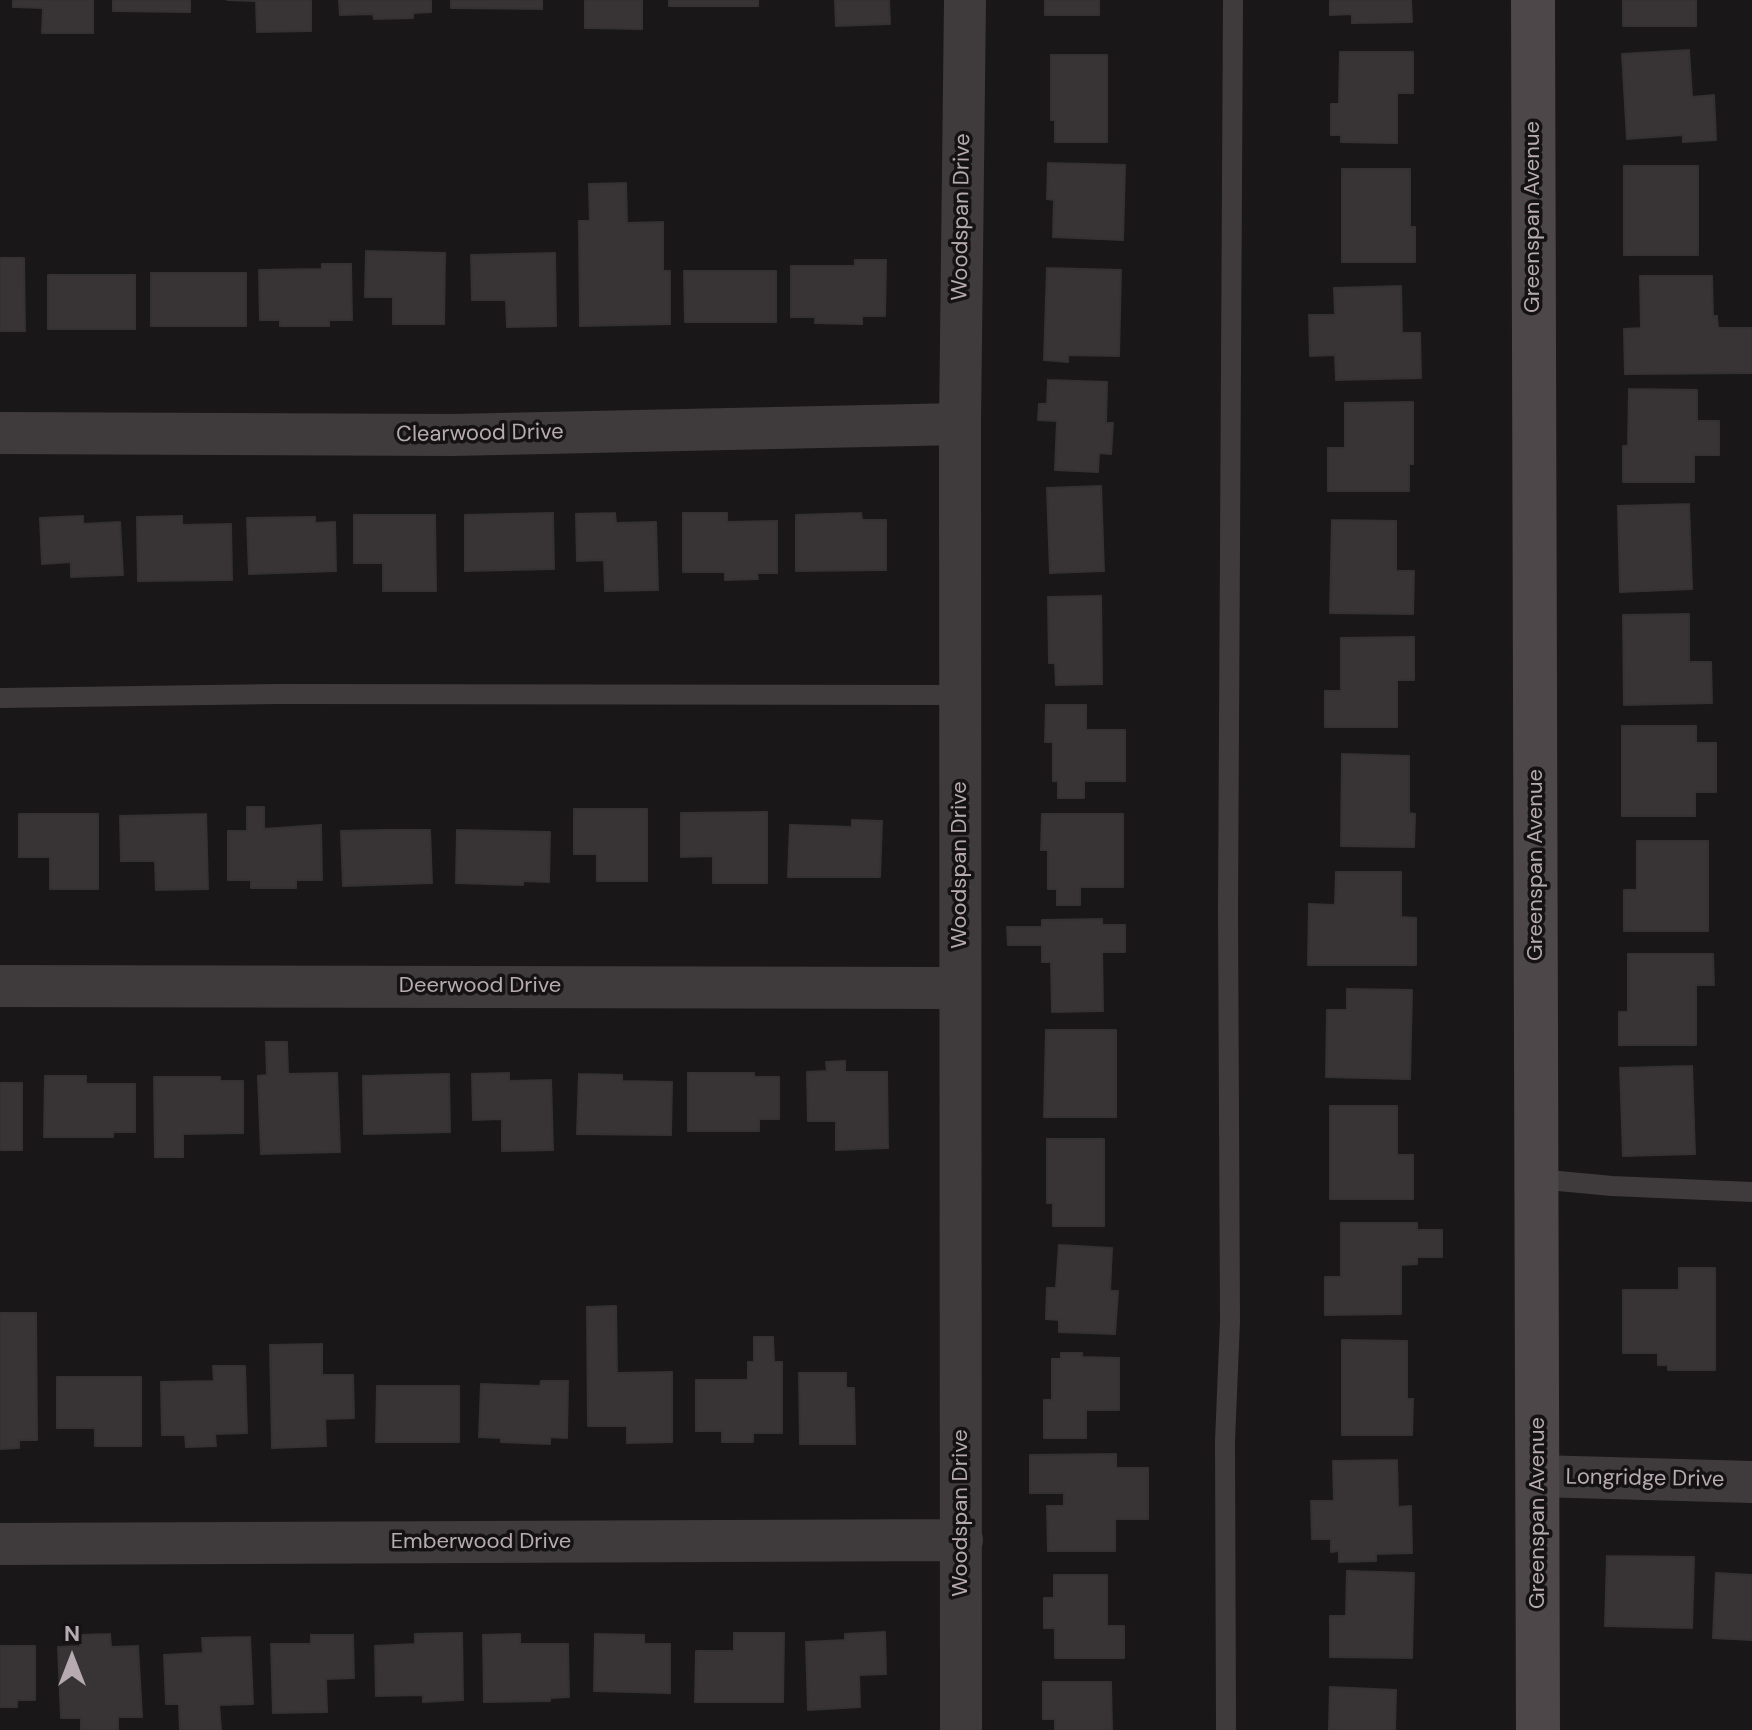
<!DOCTYPE html>
<html>
<head>
<meta charset="utf-8">
<style>
	body { margin:0 }
	#map { position:relative; width:1752px; height:1730px; overflow:hidden; background:#191717; font-family:"DM Sans",sans-serif }
	canvas { display:block }
	.north { position:absolute; left:32px; top:1618px; width:80px; height:80px; -webkit-text-stroke:6px #141212; paint-order:stroke; rotate:0deg; font-size:22px; font-weight:700; line-height:32px; text-align:center; color:#b7abb1 }
	.north::after { content:''; display:block; margin:auto; width:28px; height:36px; background:#b7abb1; clip-path:polygon(50% 0,100% 100%,50% 72%,0 100%) }
</style>
</head>
<body>
<div id="map">
<canvas width="1752" height="1730"></canvas>
<div class="north">N</div>
</div>
<script>
const ctx = document.querySelector('canvas').getContext('2d');
ctx.lineJoin = 'round';
function fill(path, color) { ctx.fillStyle = color; ctx.fill(path, 'evenodd'); }
const poly = rows => new Path2D(rows.map(r => 'M' + r).join(''));
function stroke(path, color, width, dash) { ctx.strokeStyle = color; ctx.lineWidth = width; ctx.lineCap = dash ? 'butt' : 'round'; ctx.setLineDash(dash || []); ctx.stroke(path); }
function drawText(font, color, halo, rows, align = 'center') {
  ctx.font = font + ' "DM Sans",sans-serif'; ctx.lineWidth = 7; ctx.setLineDash([]); ctx.textBaseline = 'middle'; ctx.strokeStyle = halo; ctx.fillStyle = color; for (const [text, x, y, turn = 0] of rows) {
    ctx.save(); ctx.translate(x, y); ctx.rotate((+turn || 0) * Math.PI / 180); ctx.textAlign = isNaN(turn) ? turn : align; if (halo) ctx.strokeText(text, 0, 0); ctx.fillText(text, 0, 0); ctx.restore();
  }
}
const building = poly([
	[13,0,93,0,93,33,42,33,43,8,13,7,13,0],
	[113,0,190,0,190,12,113,11,113,0],
	[227,0,311,0,311,31,257,32,256,1,227,0],
	[339,0,431,0,431,12,413,13,413,18,374,19,373,14,340,15,339,0],
	[451,0,542,0,542,9,451,8,451,0],
	[585,0,642,0,642,29,585,28,585,0],
	[669,0,758,0,758,6,669,6,669,0],
	[835,0,889,0,890,24,836,26,835,0],
	[1045,0,1099,0,1099,15,1045,15,1045,0],
	[1330,0,1411,0,1412,22,1352,23,1352,14,1330,15,1330,0],
	[1623,0,1696,0,1696,26,1623,26,1623,0],
	[1689,50,1692,97,1714,95,1716,140,1683,142,1683,135,1627,139,1622,54,1689,50],
	[1340,52,1413,52,1413,93,1397,93,1397,143,1341,142,1341,135,1331,135,1331,104,1339,104,1340,52],
	[1051,55,1107,55,1107,142,1055,142,1055,120,1051,120,1051,55],
	[1048,163,1125,165,1123,240,1053,237,1054,200,1047,199,1048,163],
	[1624,166,1698,166,1698,255,1624,255,1624,166],
	[1342,169,1410,169,1410,227,1415,227,1415,262,1342,262,1342,169],
	[626,183,627,223,663,222,663,271,670,271,670,324,580,326,579,221,590,221,589,184,626,183],
	[366,251,445,253,444,324,393,324,393,297,365,297,366,251],
	[555,253,556,326,507,327,506,300,472,300,471,255,555,253],
	[0,258,24,258,25,331,0,331,0,258],
	[855,260,886,260,885,316,862,316,862,324,815,323,815,317,791,317,791,266,855,266,855,260],
	[322,264,351,264,352,320,329,320,329,326,280,326,280,320,260,320,259,270,322,269,322,264],
	[1047,268,1121,270,1119,356,1068,355,1068,362,1044,360,1047,268],
	[684,271,776,271,776,322,685,322,684,271],
	[151,273,246,273,246,326,151,326,151,273],
	[48,275,135,275,135,329,48,329,48,275],
	[1640,276,1712,276,1713,316,1717,316,1718,328,1752,328,1752,373,1625,374,1624,329,1641,328,1640,276],
	[1401,286,1402,333,1420,333,1421,378,1336,380,1335,355,1310,356,1309,315,1335,315,1334,288,1401,286],
	[1048,380,1107,382,1106,423,1113,423,1111,454,1099,453,1098,472,1055,470,1057,421,1038,420,1039,404,1047,404,1048,380],
	[1629,389,1697,390,1697,421,1719,421,1719,455,1694,455,1694,482,1623,482,1623,446,1628,446,1629,389],
	[1413,402,1413,464,1409,464,1409,491,1328,491,1328,448,1345,448,1345,403,1413,402],
	[1101,486,1104,571,1050,573,1047,488,1101,486],
	[1689,504,1692,589,1620,592,1618,506,1689,504],
	[553,513,554,569,465,571,465,515,553,513],
	[615,513,616,523,656,522,658,590,605,591,604,560,577,561,576,514,615,513],
	[683,513,727,513,727,522,777,521,777,573,757,573,758,579,725,580,725,572,683,572,683,513],
	[861,513,862,520,886,520,886,570,796,571,796,515,861,513],
	[354,515,435,515,436,591,383,591,383,563,354,563,354,515],
	[83,516,83,524,120,522,123,575,71,577,71,562,42,564,40,518,83,516],
	[182,516,182,525,231,524,232,580,138,581,137,517,182,516],
	[315,517,315,523,335,522,336,571,249,574,247,518,315,517],
	[1332,520,1396,521,1396,571,1414,571,1413,614,1330,613,1332,520],
	[1101,596,1102,684,1056,685,1055,663,1049,663,1048,597,1101,596],
	[1689,614,1689,662,1711,662,1712,703,1624,705,1623,615,1689,614],
	[1414,637,1414,680,1397,680,1397,727,1325,727,1325,691,1341,691,1341,638,1414,637],
	[1046,705,1086,705,1086,730,1125,730,1125,781,1084,781,1084,798,1058,798,1058,781,1053,781,1053,742,1045,742,1046,705],
	[1622,726,1696,726,1696,743,1716,743,1716,792,1695,792,1695,816,1622,816,1622,726],
	[1342,754,1409,756,1409,813,1415,814,1414,847,1341,846,1342,754],
	[247,807,264,807,264,829,321,825,322,880,296,880,296,888,251,888,251,880,228,880,228,831,247,831,247,807],
	[574,809,647,809,647,881,597,881,597,854,574,854,574,809],
	[767,812,767,883,713,883,713,856,681,857,681,813,767,812],
	[19,814,98,814,98,889,50,889,50,857,19,857,19,814],
	[206,814,208,889,156,890,155,861,121,861,120,816,206,814],
	[1042,814,1123,814,1123,887,1080,887,1080,905,1057,905,1057,889,1048,889,1048,850,1041,850,1042,814],
	[852,820,882,821,880,877,788,877,790,825,852,827,852,820],
	[384,830,430,830,432,883,343,886,341,831,384,830],
	[457,830,550,832,549,882,523,881,523,885,456,883,457,830],
	[1637,841,1708,841,1708,931,1624,931,1624,890,1637,890,1637,841],
	[1336,872,1401,872,1401,917,1416,918,1416,965,1308,965,1309,904,1335,905,1336,872],
	[1102,919,1102,925,1125,925,1125,952,1102,952,1103,1011,1052,1012,1051,962,1042,962,1042,945,1008,945,1007,927,1042,927,1042,920,1102,919],
	[1628,954,1713,954,1714,985,1696,985,1696,1045,1619,1045,1619,1012,1628,1012,1628,954],
	[1347,989,1412,990,1410,1079,1326,1077,1327,1010,1347,1010,1347,989],
	[1046,1030,1116,1030,1116,1117,1044,1117,1046,1030],
	[266,1042,287,1042,288,1074,337,1073,340,1152,261,1154,258,1076,267,1075,266,1042],
	[845,1061,845,1072,887,1072,888,1148,836,1150,836,1121,808,1121,807,1072,827,1071,826,1062,845,1061],
	[1692,1066,1695,1154,1623,1156,1620,1068,1692,1066],
	[509,1073,509,1081,551,1080,553,1150,502,1151,502,1119,473,1120,472,1074,509,1073],
	[688,1073,754,1073,754,1077,779,1077,779,1119,759,1119,759,1131,688,1131,688,1073],
	[449,1074,450,1132,364,1134,363,1076,449,1074],
	[579,1074,622,1075,622,1081,672,1082,671,1135,577,1134,579,1074],
	[45,1076,86,1076,86,1084,135,1084,135,1132,113,1132,113,1137,44,1137,45,1076],
	[154,1077,220,1077,220,1081,243,1081,243,1133,183,1134,183,1157,155,1157,154,1077],
	[0,1083,22,1083,22,1150,0,1150,0,1083],
	[1330,1106,1397,1106,1397,1155,1413,1155,1413,1199,1330,1199,1330,1106],
	[1047,1139,1104,1139,1104,1226,1053,1226,1053,1203,1047,1203,1047,1139],
	[1341,1223,1417,1223,1417,1230,1442,1230,1442,1257,1417,1257,1417,1264,1401,1265,1401,1314,1325,1315,1325,1277,1341,1277,1341,1223],
	[1059,1245,1112,1248,1110,1291,1118,1291,1115,1334,1059,1332,1059,1320,1046,1319,1047,1288,1056,1288,1059,1245],
	[1679,1268,1715,1268,1715,1370,1668,1370,1668,1365,1658,1365,1658,1353,1623,1353,1623,1290,1679,1290,1679,1268],
	[616,1306,617,1373,672,1372,672,1442,627,1443,627,1426,588,1426,587,1307,616,1306],
	[0,1313,36,1313,37,1440,19,1440,19,1448,0,1449,0,1313],
	[754,1337,773,1337,774,1362,782,1362,782,1433,753,1433,753,1442,722,1442,722,1431,696,1431,696,1380,748,1380,748,1362,754,1362,754,1337],
	[1342,1340,1407,1341,1407,1399,1413,1399,1412,1435,1342,1435,1342,1340],
	[322,1344,322,1375,353,1375,354,1418,325,1419,326,1446,272,1448,270,1345,322,1344],
	[1061,1353,1082,1353,1082,1357,1119,1358,1119,1410,1086,1410,1086,1438,1044,1438,1044,1400,1052,1400,1052,1359,1061,1359,1061,1353],
	[213,1366,245,1366,247,1433,215,1434,216,1446,186,1447,185,1435,162,1435,161,1382,214,1381,213,1366],
	[799,1373,846,1373,846,1388,854,1388,855,1444,800,1444,799,1373],
	[57,1377,141,1377,141,1446,95,1446,95,1428,57,1428,57,1377],
	[541,1381,568,1381,567,1438,550,1437,550,1444,501,1442,501,1438,479,1437,481,1384,540,1386,541,1381],
	[377,1386,459,1386,459,1442,376,1442,377,1386],
	[1116,1454,1116,1468,1148,1468,1148,1519,1115,1519,1115,1551,1048,1551,1047,1506,1064,1506,1064,1493,1030,1493,1030,1455,1116,1454],
	[1397,1460,1398,1507,1411,1506,1412,1553,1376,1554,1376,1561,1339,1562,1339,1551,1331,1552,1331,1539,1312,1539,1311,1501,1334,1501,1333,1461,1397,1460],
	[1607,1556,1694,1557,1692,1628,1605,1626,1607,1556],
	[1347,1571,1414,1573,1412,1658,1330,1657,1330,1616,1346,1616,1347,1571],
	[1716,1573,1752,1575,1752,1640,1713,1638,1716,1573],
	[1054,1575,1107,1575,1107,1626,1124,1626,1124,1658,1055,1658,1055,1628,1044,1628,1044,1598,1054,1598,1054,1575],
	[885,1632,886,1674,859,1675,860,1707,808,1710,806,1642,845,1640,845,1634,885,1632],
	[462,1633,463,1700,423,1702,423,1695,376,1696,375,1646,415,1644,415,1634,462,1633],
	[734,1633,784,1633,783,1702,695,1702,696,1651,734,1651,734,1633],
	[110,1634,111,1647,138,1646,142,1717,118,1717,118,1730,81,1730,81,1718,61,1718,58,1647,80,1646,80,1635,110,1634],
	[520,1634,520,1644,568,1644,569,1697,550,1698,550,1701,484,1702,483,1635,520,1634],
	[595,1634,644,1635,644,1644,670,1644,670,1693,594,1691,595,1634],
	[311,1635,353,1635,354,1678,326,1679,327,1712,273,1713,271,1644,311,1644,311,1635],
	[250,1637,253,1704,219,1705,221,1730,180,1730,179,1704,166,1704,164,1655,203,1653,202,1638,250,1637],
	[0,1646,35,1646,35,1700,17,1700,17,1707,0,1707,0,1646],
	[1043,1682,1111,1682,1112,1730,1055,1730,1055,1719,1043,1719,1043,1682],
	[1330,1687,1396,1690,1395,1730,1329,1730,1330,1687]
]);
fill(building, '#383436');
stroke(building, '#343132', 2);
stroke(poly([
	[0,698,279,694,960,695],
	[1537,1179,1612,1186,1752,1192],
	[1226,1730,1225,1441,1230,1321,1228,910,1233,0]
]), '#3f3b3c', 20);
stroke(poly([
	[0,433,452,435,960,424],
	[0,986,960,988],
	[1538,1476,1752,1482],
	[0,1544,962,1540],
	[961,1730,960,424,965,0]
]), '#3f3b3c', 42);
stroke(poly([
	[1533,0,1538,1730]
]), '#4d4749', 44);
drawText('22px', '#b7abb1', '#141212', [
	["Woodspan Drive",962,217,-89],
	["Greenspan Avenue",1533,217,-90],
	["Clearwood Drive",480,434,-1],
	["Woodspan Drive",960,865,-90],
	["Greenspan Avenue",1536,865,-90],
	["Deerwood Drive",480,986],
	["Longridge Drive",1645,1479,1],
	["Woodspan Drive",961,1513,-90],
	["Greenspan Avenue",1538,1513,-90],
	["Emberwood Drive",481,1542]
]);
</script>
</body>
</html>
